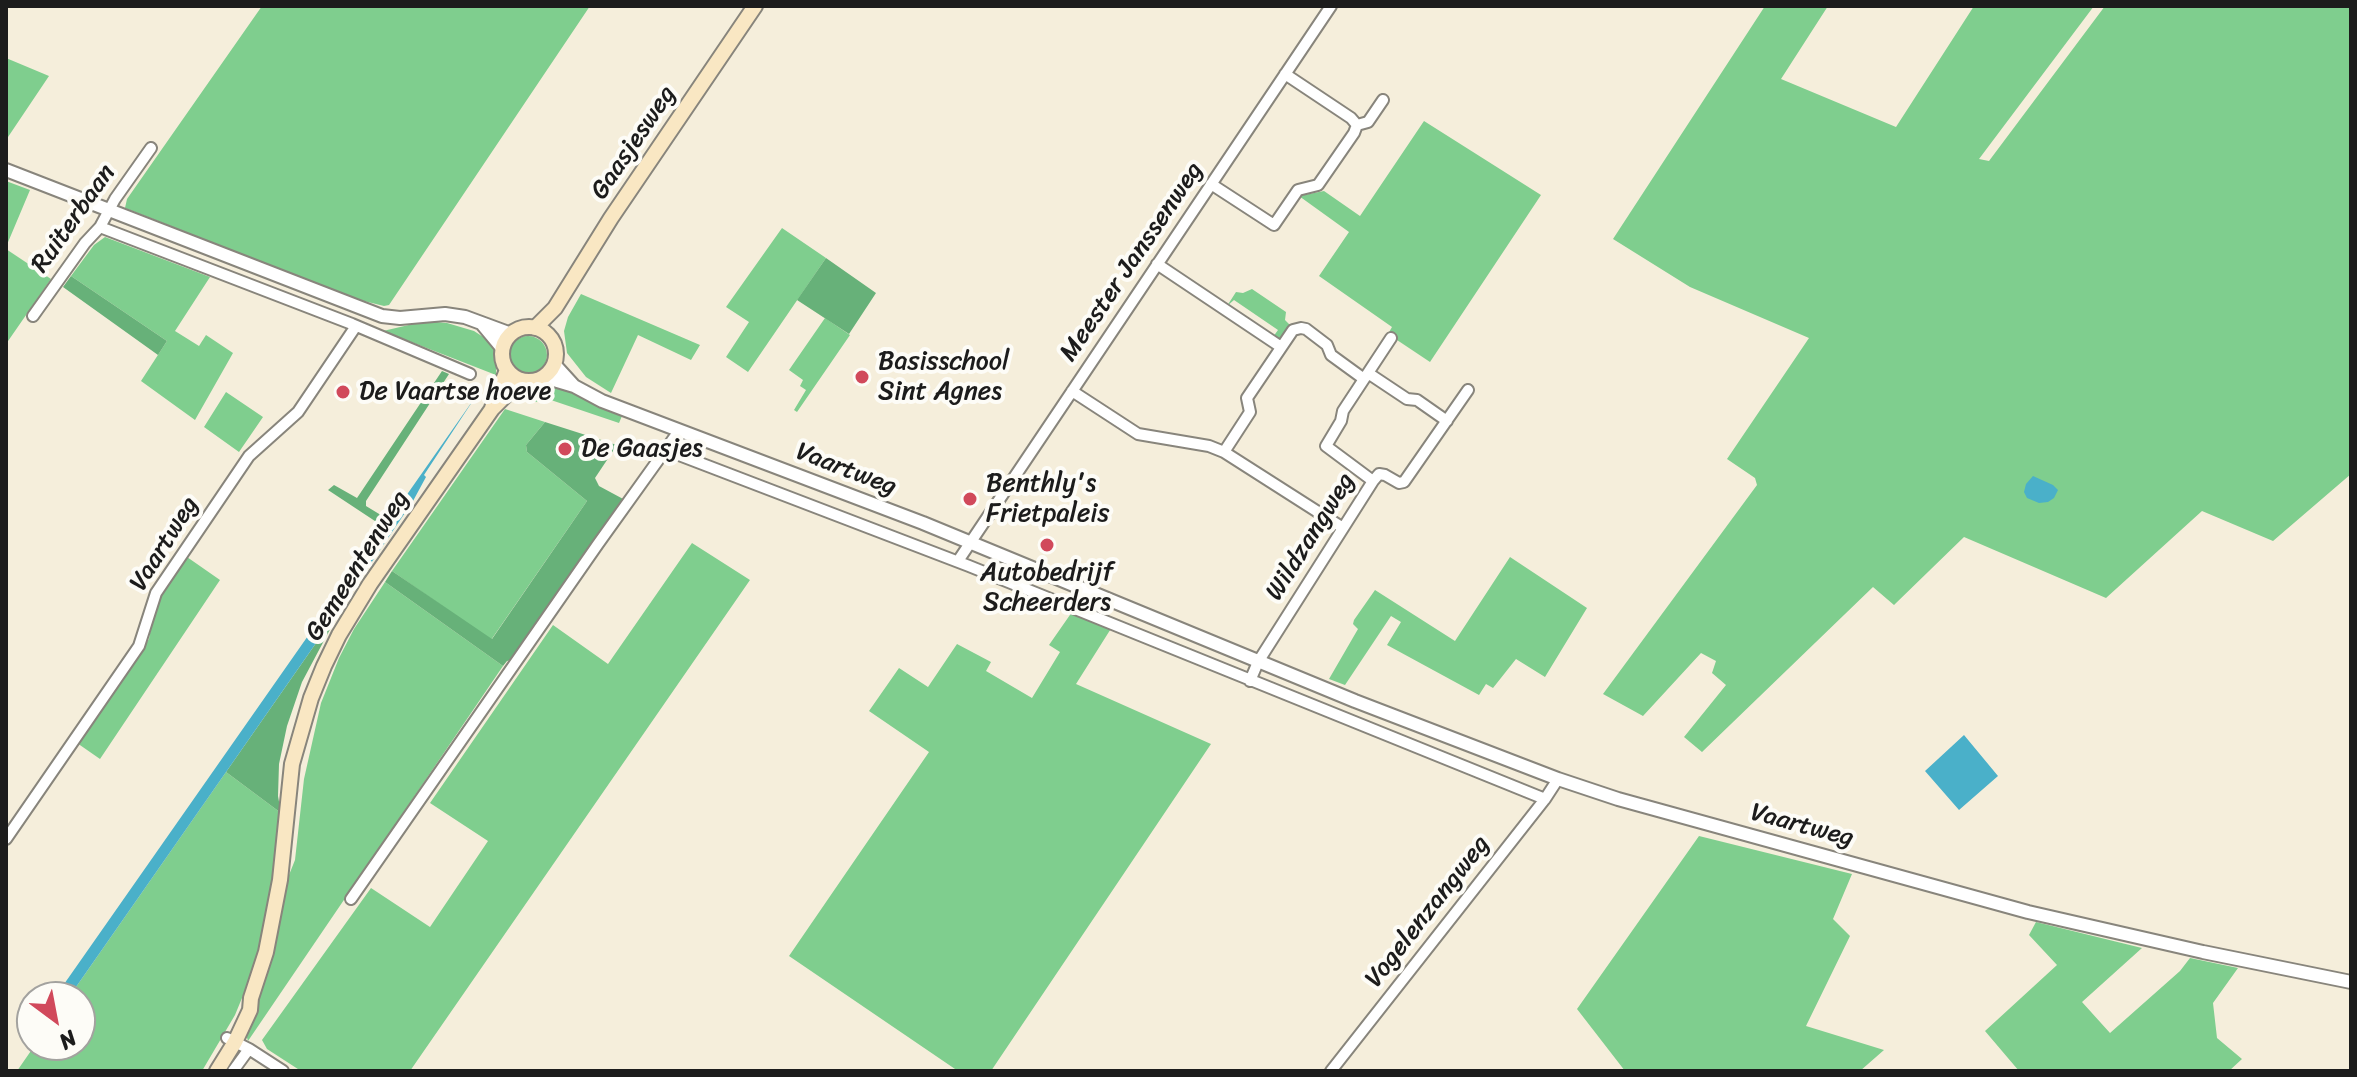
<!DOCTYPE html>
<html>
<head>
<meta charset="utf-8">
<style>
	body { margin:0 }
	#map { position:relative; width:2357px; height:1077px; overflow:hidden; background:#f5eedb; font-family:Sriracha,sans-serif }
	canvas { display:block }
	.frame { position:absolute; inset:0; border:8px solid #1c1c1c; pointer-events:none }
	.north { position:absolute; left:16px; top:981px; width:80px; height:80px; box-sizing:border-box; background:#fdfcf7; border:2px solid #a3a29f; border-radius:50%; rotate:148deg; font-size:22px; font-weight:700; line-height:32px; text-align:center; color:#1c1c1c }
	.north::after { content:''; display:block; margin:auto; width:28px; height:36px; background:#d1495b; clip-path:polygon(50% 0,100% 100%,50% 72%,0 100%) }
</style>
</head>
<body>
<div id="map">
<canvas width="2357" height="1077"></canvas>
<div class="frame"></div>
<div class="north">N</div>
</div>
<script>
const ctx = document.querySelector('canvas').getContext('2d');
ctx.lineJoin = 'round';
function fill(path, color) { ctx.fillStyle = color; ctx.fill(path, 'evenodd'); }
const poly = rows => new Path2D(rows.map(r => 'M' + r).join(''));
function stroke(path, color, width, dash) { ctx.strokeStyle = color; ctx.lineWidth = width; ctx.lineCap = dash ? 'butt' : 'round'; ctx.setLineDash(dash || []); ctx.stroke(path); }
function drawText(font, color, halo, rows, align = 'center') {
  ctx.font = font + ' Sriracha,sans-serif'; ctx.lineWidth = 8; ctx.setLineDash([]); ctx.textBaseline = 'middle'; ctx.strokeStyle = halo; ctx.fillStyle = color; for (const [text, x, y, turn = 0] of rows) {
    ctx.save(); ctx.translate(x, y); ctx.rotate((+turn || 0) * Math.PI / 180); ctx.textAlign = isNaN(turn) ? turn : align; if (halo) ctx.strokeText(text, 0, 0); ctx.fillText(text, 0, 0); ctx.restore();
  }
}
fill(poly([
	[262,6,590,6,389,305,384,306,356,299,125,208,127,199],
	[1765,6,1828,6,1781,79,1896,127,1974,6,2094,6,1979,159,1989,161,2105,6,2351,6,2351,474,2273,541,2202,511,2106,598,1964,537,1894,605,1873,587,1702,752,1684,737,1726,685,1712,673,1716,661,1701,653,1643,716,1603,694,1757,485,1755,478,1727,459,1809,338,1690,287,1613,239],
	[6,58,49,76,6,140],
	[1424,121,1541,195,1430,362,1388,334,1392,327,1319,276,1349,232,1299,196,1324,191,1360,216],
	[6,181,30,190,6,247],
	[782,228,826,258,748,372,726,357,749,322,726,307],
	[105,237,210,277,175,331,199,346,206,335,233,353,195,420,141,381,167,341,71,276,94,245],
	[6,249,51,279,6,344],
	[1252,289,1286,312,1285,320,1291,326,1281,339,1273,337,1278,330,1234,300,1227,306,1236,292,1243,293],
	[581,294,700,345,691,360,638,335,611,393,586,377,567,353,564,331,568,317],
	[825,318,850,335,797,412,794,410,806,390,800,386,803,380,789,370],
	[426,321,447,323,474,331,491,342,497,350,496,375,383,331],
	'509 355a19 19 0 1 1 38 0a19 19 0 1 1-38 0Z',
	[529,388,562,388,622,416,619,423,545,398,536,402,514,396,520,390],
	[226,392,263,417,239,452,204,427],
	[505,409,545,422,526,445,527,452,587,501,491,640,392,571],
	[692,543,750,580,410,1071,301,1071,267,1049,262,1040,371,888,430,927,488,841,430,803,553,625,608,664],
	[187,557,220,580,100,759,77,743,149,639,155,603],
	[1510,557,1587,608,1545,677,1516,659,1493,688,1486,684,1479,695,1387,645,1401,622,1391,616,1345,685,1329,679,1358,629,1353,624,1354,620,1375,590,1455,641],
	[385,582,503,666,248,1041,245,1031,260,991,281,916,285,885,295,860,304,779,321,703,339,658,354,629],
	[1072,612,1112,627,1076,684,1211,744,991,1071,958,1071,789,956,929,752,869,711,899,668,928,687,957,644,991,662,986,671,1032,698,1060,652,1049,645],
	[226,772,281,813,274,883,256,964,235,1015,202,1071,17,1071,35,1045,80,1045,80,997,69,997],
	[1699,836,1852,874,1833,919,1850,936,1806,1026,1884,1050,1860,1071,1625,1071,1577,1009],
	[2036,922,2142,948,2082,1002,2110,1033,2180,971,2190,958,2238,968,2213,1003,2217,1038,2242,1059,2229,1071,2019,1071,1985,1031,2057,965,2029,935]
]), '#7fce8e');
fill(poly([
	[826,258,876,293,849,334,797,300],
	[71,276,167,341,158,355,63,287],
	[442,371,449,374,366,501,366,506,389,520,384,527,328,490,334,485,357,498],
	[545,422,617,445,595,478,599,486,625,500,516,659,507,661,503,666,385,582,392,571,492,639,587,501,527,452,526,445],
	[344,603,302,682,287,726,279,764,278,796,281,813,226,772]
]), '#67b179');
fill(poly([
	[476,396,424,475,426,477,413,501,344,603,69,997,55,997],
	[2033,476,2053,485,2058,490,2054,498,2048,502,2039,503,2027,498,2024,492,2026,484],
	[1964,735,1998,776,1959,810,1925,771]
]), '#4ab0c9');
const minor = poly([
	[1357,125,1368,122,1383,100],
	[1211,184,1274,225,1298,190,1318,185,1354,133,1357,125,1351,118,1285,74],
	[100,227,352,324,470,374],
	[1157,264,1281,347],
	[33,316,85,243,100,227,115,199,151,148],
	[1368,373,1407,399,1417,400,1447,421],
	[1072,391,1138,434,1209,446,1224,452,1343,528],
	[666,450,969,566,1545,799],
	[1224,452,1250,412,1247,398,1293,330,1301,328,1306,329,1327,345,1331,355,1364,379],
	[1373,481,1326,446,1341,421,1343,411,1391,338],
	[958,561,1331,6],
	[1250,681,1258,662,1373,481,1379,474,1385,475,1399,483,1404,482,1468,390],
	[6,839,139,646,156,593,249,456,298,412,356,326],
	[351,899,598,544,679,431],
	[227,1038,249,1049,283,1071],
	[233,1071,249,1049],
	[1331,1071,1545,799,1558,779]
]);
const tertiary = poly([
	[6,170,382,316,400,318,445,314,465,317,511,334],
	[482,324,502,348],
	[554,364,574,386],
	[544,377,574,386,602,401,923,523,1355,701,1558,779,1618,799,2028,912,2203,952,2351,982]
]);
const secondary = poly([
	'502 354a27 27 0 1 1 54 0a27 27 0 1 1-54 0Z',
	[535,328,555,308,611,218,755,6],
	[492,408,507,370],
	[217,1071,235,1042,250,1010,251,998,266,952,280,880,292,764,311,698,324,666,339,635,370,584,492,409,521,380]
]);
stroke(minor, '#88857c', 14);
stroke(tertiary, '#88857c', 16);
stroke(secondary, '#88857c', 18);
stroke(minor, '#fff', 10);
stroke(tertiary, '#fff', 12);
stroke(secondary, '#f9e7c3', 14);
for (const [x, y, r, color] of [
	[862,377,8,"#d1495b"],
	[343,392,8,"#d1495b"],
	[565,449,8,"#d1495b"],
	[970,499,8,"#d1495b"],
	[1047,545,8,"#d1495b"]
]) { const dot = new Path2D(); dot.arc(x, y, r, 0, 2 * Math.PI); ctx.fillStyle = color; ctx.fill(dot); stroke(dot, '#fdfcf7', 3); }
drawText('26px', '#1c1c1c', '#fdfcf7', [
	["Gaasjesweg",634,143,-56],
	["Ruiterbaan",74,219,-55],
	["Meester Janssenweg",1132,262,-56],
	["Vaartweg",846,470,21],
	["Wildzangweg",1311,537,-58],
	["Vaartweg",165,544,-58],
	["Gemeentenweg",358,566,-58],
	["Vaartweg",1802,826,15],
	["Vogelenzangweg",1428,912,-52]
]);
drawText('26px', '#1c1c1c', '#fdfcf7', [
	["Basisschool",878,362],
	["Sint Agnes",878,392],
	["De Vaartse hoeve",359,392],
	["De Gaasjes",581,449],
	["Benthly's",986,484],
	["Frietpaleis",986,514],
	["Autobedrijf",1047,573,"center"],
	["Scheerders",1047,603,"center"]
], 'left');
</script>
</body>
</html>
